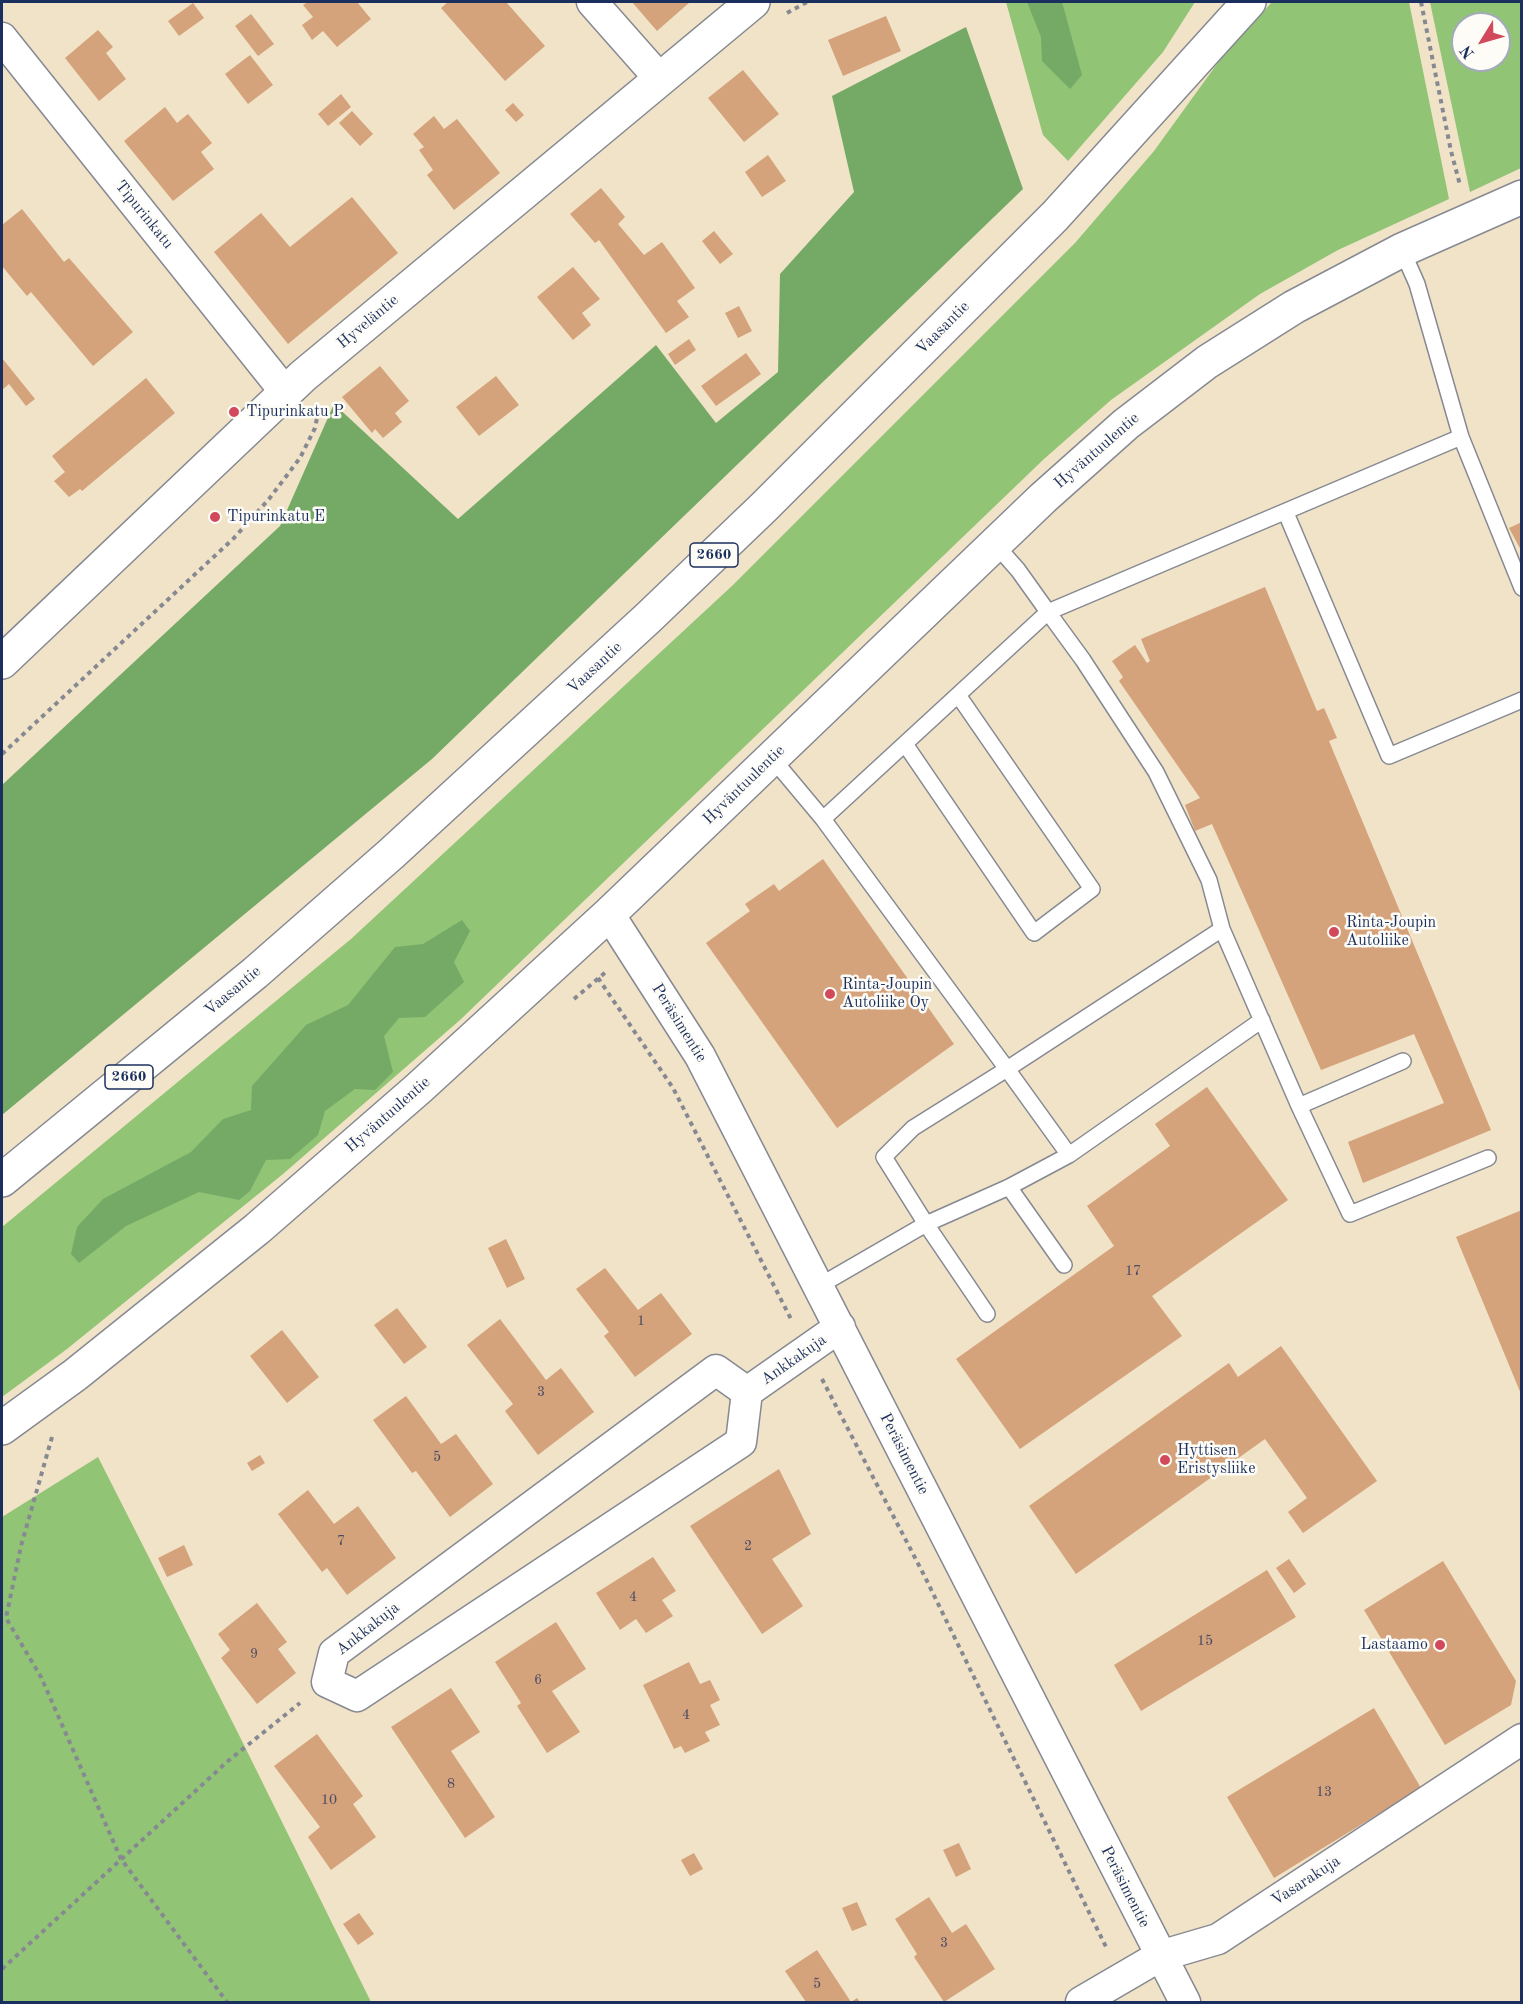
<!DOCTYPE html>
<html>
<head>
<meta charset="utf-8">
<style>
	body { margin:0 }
	#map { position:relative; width:1523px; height:2004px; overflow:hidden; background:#f1e3c7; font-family:"Old Standard TT",serif }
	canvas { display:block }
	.frame { position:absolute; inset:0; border:3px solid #1b2f5e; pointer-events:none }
	.north { position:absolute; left:1451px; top:12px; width:60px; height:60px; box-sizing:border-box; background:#fdfcf7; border:2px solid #a3aaba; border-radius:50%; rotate:233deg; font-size:16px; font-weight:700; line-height:24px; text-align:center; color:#1b2f5e }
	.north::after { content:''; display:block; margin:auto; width:21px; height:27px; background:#d1495b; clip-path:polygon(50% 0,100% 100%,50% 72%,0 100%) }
</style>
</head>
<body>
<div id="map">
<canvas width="1523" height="2004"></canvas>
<div class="frame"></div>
<div class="north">N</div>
</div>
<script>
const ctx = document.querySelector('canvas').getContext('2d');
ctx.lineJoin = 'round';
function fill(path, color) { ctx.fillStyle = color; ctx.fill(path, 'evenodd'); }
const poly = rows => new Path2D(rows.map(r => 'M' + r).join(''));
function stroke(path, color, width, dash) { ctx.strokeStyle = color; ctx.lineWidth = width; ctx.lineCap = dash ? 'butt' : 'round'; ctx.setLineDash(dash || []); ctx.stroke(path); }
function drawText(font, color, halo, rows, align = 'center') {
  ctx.font = font + ' "Old Standard TT",serif'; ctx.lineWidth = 5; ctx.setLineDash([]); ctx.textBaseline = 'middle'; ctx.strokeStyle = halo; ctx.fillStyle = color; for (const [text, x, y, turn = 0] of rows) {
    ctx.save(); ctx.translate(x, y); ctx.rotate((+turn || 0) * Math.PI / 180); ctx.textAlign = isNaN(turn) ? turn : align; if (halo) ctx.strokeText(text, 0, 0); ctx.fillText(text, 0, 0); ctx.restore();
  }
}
fill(poly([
	[1006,2,1195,2,1163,52,1068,161,1043,135],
	[1272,2,1409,2,1449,199,1338,250,1260,294,1111,400,1044,459,460,1020,283,1174,67,1349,2,1397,2,1227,351,939,733,585,1075,243,1154,151,1222,57],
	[1430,2,1521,2,1521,168,1470,192],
	[1463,24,1499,24,1499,60,1463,60],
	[98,1457,238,1733,371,2002,2,2002,2,1517]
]), '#91c475');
fill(poly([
	[1027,2,1062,2,1082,75,1070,89,1042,61,1041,37],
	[966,27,1023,189,432,759,2,1115,2,785,280,526,334,404,458,519,656,345,716,423,778,372,780,274,854,192,832,96],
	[462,920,470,931,454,962,464,982,425,1017,399,1018,384,1036,393,1072,375,1090,355,1089,325,1111,318,1135,290,1159,266,1160,250,1191,239,1200,199,1192,126,1226,79,1263,71,1254,77,1227,103,1199,191,1152,223,1119,251,1110,252,1086,306,1025,348,1005,395,947,423,944]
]), '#74aa66');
fill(poly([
	[308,2,357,2,371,19,337,47,323,31,312,40,302,25,313,17,303,5],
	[448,2,506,2,545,46,505,81,441,8],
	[632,2,690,2,657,31],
	[193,3,204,18,179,36,168,21],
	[251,14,274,44,258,56,235,26],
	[886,16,901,51,843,76,828,40],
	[98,30,113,47,106,53,126,79,99,101,65,58],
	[250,55,273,85,248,104,225,74],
	[743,70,779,114,744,142,708,98],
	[341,94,351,107,328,126,318,114],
	[513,103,524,115,516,122,505,110],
	[165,107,177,123,188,114,212,143,201,152,214,169,173,201,124,141],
	[352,111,373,134,360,146,339,123],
	[434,116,444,129,457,119,500,173,454,210,427,175,433,170,419,150,424,147,413,134],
	[768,155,786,181,762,197,745,172],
	[601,188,625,217,618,224,644,255,662,242,695,288,677,301,689,317,666,333,599,240,595,243,570,214],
	[352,197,398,253,288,344,214,252,261,213,290,247],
	[22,209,64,262,69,258,133,332,93,366,31,292,27,296,2,266,2,225],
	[714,231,733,254,720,264,702,241],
	[573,267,600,299,582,313,591,325,573,340,537,297],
	[739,306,752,331,738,338,725,313],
	[689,339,696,350,675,365,668,354],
	[746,353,761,374,716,406,701,386],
	[2,358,35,399,26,406,9,384,2,390],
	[380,366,409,401,395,413,402,422,383,438,375,429,372,433,342,397],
	[496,376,519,405,479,436,456,407],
	[146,378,175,413,82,491,80,489,69,497,54,481,65,472,52,456],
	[1522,522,1522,552,1509,528],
	[1265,587,1317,711,1324,708,1337,738,1329,741,1491,1130,1363,1183,1348,1142,1444,1103,1414,1034,1321,1070,1212,824,1195,831,1185,805,1200,798,1119,681,1123,677,1112,661,1135,645,1147,663,1150,661,1141,639],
	[823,859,954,1044,837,1128,706,943,750,911,745,904,774,884,779,891],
	[1207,1087,1288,1200,1152,1296,1182,1336,1020,1449,956,1359,1114,1246,1087,1206,1170,1146,1155,1124],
	[1522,1210,1522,1394,1521,1394,1456,1237],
	[506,1239,525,1279,507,1288,488,1248],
	[605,1268,638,1310,661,1293,692,1334,635,1377,604,1336,609,1332,576,1289],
	[397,1308,427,1347,404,1364,374,1325],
	[500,1319,546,1380,561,1368,594,1412,538,1455,505,1411,513,1404,467,1345],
	[282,1330,319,1377,287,1403,250,1356],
	[1281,1346,1377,1481,1303,1533,1288,1512,1307,1498,1265,1439,1076,1574,1029,1506,1229,1363,1238,1377],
	[406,1396,441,1444,456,1434,493,1484,450,1517,416,1471,412,1473,373,1420],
	[260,1455,265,1463,252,1471,247,1463],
	[779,1469,811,1534,772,1559,803,1606,762,1634,690,1526],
	[308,1490,334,1524,358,1506,396,1558,347,1595,327,1568,322,1572,278,1514],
	[184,1545,193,1565,167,1577,158,1558],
	[653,1557,676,1591,662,1600,673,1616,646,1633,636,1619,620,1630,596,1593],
	[1289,1559,1306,1584,1294,1593,1276,1568],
	[1443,1561,1516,1681,1511,1705,1445,1745,1364,1610],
	[1267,1570,1296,1617,1141,1711,1114,1665],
	[257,1603,287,1642,278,1649,296,1673,257,1704,221,1658,230,1650,218,1634],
	[556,1622,586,1669,552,1691,580,1732,547,1753,517,1706,521,1703,495,1662],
	[689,1662,700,1684,710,1680,720,1700,710,1705,720,1725,705,1732,710,1741,685,1753,681,1746,674,1749,643,1685],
	[451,1688,480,1732,451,1751,495,1817,465,1838,391,1727],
	[1374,1708,1421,1788,1274,1878,1227,1797],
	[317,1734,363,1796,353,1804,376,1837,331,1870,308,1837,320,1827,274,1766],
	[959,1843,971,1869,956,1877,943,1850],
	[694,1853,703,1869,690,1876,681,1860],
	[929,1897,952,1933,966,1924,995,1969,944,2002,914,1957,917,1954,895,1919],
	[857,1902,867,1925,852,1931,842,1908],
	[359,1913,374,1934,358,1945,343,1924],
	[817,1950,851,2002,857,1998,860,2002,806,2002,785,1971]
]), '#d4a27b');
const service = poly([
	[1402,250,1417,284,1461,437,1522,588],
	[1286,513,1389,756,1522,700],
	[995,544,1018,570,1048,612,1461,437],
	[905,744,1034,933,1092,889,958,695],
	[772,758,823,819,1048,612,1083,660,1156,772,1209,880,1222,929,1007,1069,823,819],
	[1222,929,1299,1106,1403,1061],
	[1299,1106,1350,1214,1488,1158],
	[1009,1187,1064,1265],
	[819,1286,926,1224,1009,1187,1069,1155],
	[987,1314,926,1224,884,1157,913,1128,1007,1069,1069,1155,1262,1020]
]);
const minor = poly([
	[592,2,660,79],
	[2,38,286,393],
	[609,914,700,1056,1185,2002],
	[747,1392,741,1442,357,1696,327,1682,334,1653,716,1370,747,1392,840,1327],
	[1081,2002,1160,1956,1218,1939,1522,1739]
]);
const tertiary = poly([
	[2,662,303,376,753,2],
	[2,1428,75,1375,257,1229,419,1088,609,914,1043,498,1126,424,1207,362,1294,307,1402,250,1522,197]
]);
const primary = poly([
	[2,1180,255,973,391,854,648,618,764,507,1055,216,1249,2]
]);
stroke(service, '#868992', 18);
stroke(minor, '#868992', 33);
stroke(tertiary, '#868992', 36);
stroke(primary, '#868992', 36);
stroke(poly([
	[1421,2,1451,151,1460,185],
	[787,13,807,2],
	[2,754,234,538,269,499,300,458,315,428,318,413],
	[598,978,673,1088,791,1319],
	[574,999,607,971],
	[822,1379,925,1577,1107,1949],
	[52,1437,21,1546,6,1618,41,1677,121,1859,227,2002],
	[2,1969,228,1761,300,1703]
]), '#868992', 4, [4.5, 4.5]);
stroke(service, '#fff', 15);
stroke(minor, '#fff', 30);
stroke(tertiary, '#fff', 33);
stroke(primary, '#fff', 33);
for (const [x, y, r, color] of [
	[234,412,6,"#d1495b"],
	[215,517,6,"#d1495b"],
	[1334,932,6,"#d1495b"],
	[830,994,6,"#d1495b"],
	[1165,1460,6,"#d1495b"],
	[1440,1645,6,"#d1495b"]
]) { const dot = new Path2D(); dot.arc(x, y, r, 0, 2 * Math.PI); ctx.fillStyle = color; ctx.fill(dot); stroke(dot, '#fdfcf7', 2); }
drawText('14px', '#494c65', null, [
	["17",1133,1271],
	["1",641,1321],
	["3",541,1392],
	["5",437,1457],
	["7",341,1541],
	["2",748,1546],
	["4",633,1597],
	["15",1205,1641],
	["9",254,1654],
	["6",538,1680],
	["4",686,1715],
	["8",451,1784],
	["13",1324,1792],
	["10",329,1800],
	["3",944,1943],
	["5",817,1984]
]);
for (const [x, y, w] of [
	[714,555,48],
	[129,1077,48]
]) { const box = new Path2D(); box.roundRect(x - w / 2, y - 12, w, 24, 4.5); ctx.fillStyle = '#fdfcf7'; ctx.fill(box); stroke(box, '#1b2f5e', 1.5); }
drawText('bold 15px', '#1b2f5e', null, [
	["2660",714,555],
	["2660",129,1077]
]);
drawText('16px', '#1b2f5e', '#fdfcf7', [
	["Tipurinkatu",144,215,51],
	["Hyveläntie",368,322,-40],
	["Vaasantie",943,328,-45],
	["Hyväntuulentie",1097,451,-41],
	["Vaasantie",595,668,-43],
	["Hyväntuulentie",744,785,-44],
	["Vaasantie",233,991,-40],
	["Peräsimentie",679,1023,58],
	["Hyväntuulentie",388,1115,-41],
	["Ankkakuja",794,1360,-35],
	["Peräsimentie",904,1454,63],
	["Ankkakuja",368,1629,-38],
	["Vasarakuja",1306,1881,-33],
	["Peräsimentie",1125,1887,63]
]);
drawText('16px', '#1b2f5e', '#fdfcf7', [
	["Tipurinkatu P",246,412],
	["Tipurinkatu E",227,517],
	["Rinta-Joupin",1346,923],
	["Autoliike",1346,941],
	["Rinta-Joupin",842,985],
	["Autoliike Oy",842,1003],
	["Hyttisen",1177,1451],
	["Eristysliike",1177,1469],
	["Lastaamo",1428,1645,"right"]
], 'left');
</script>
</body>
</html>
